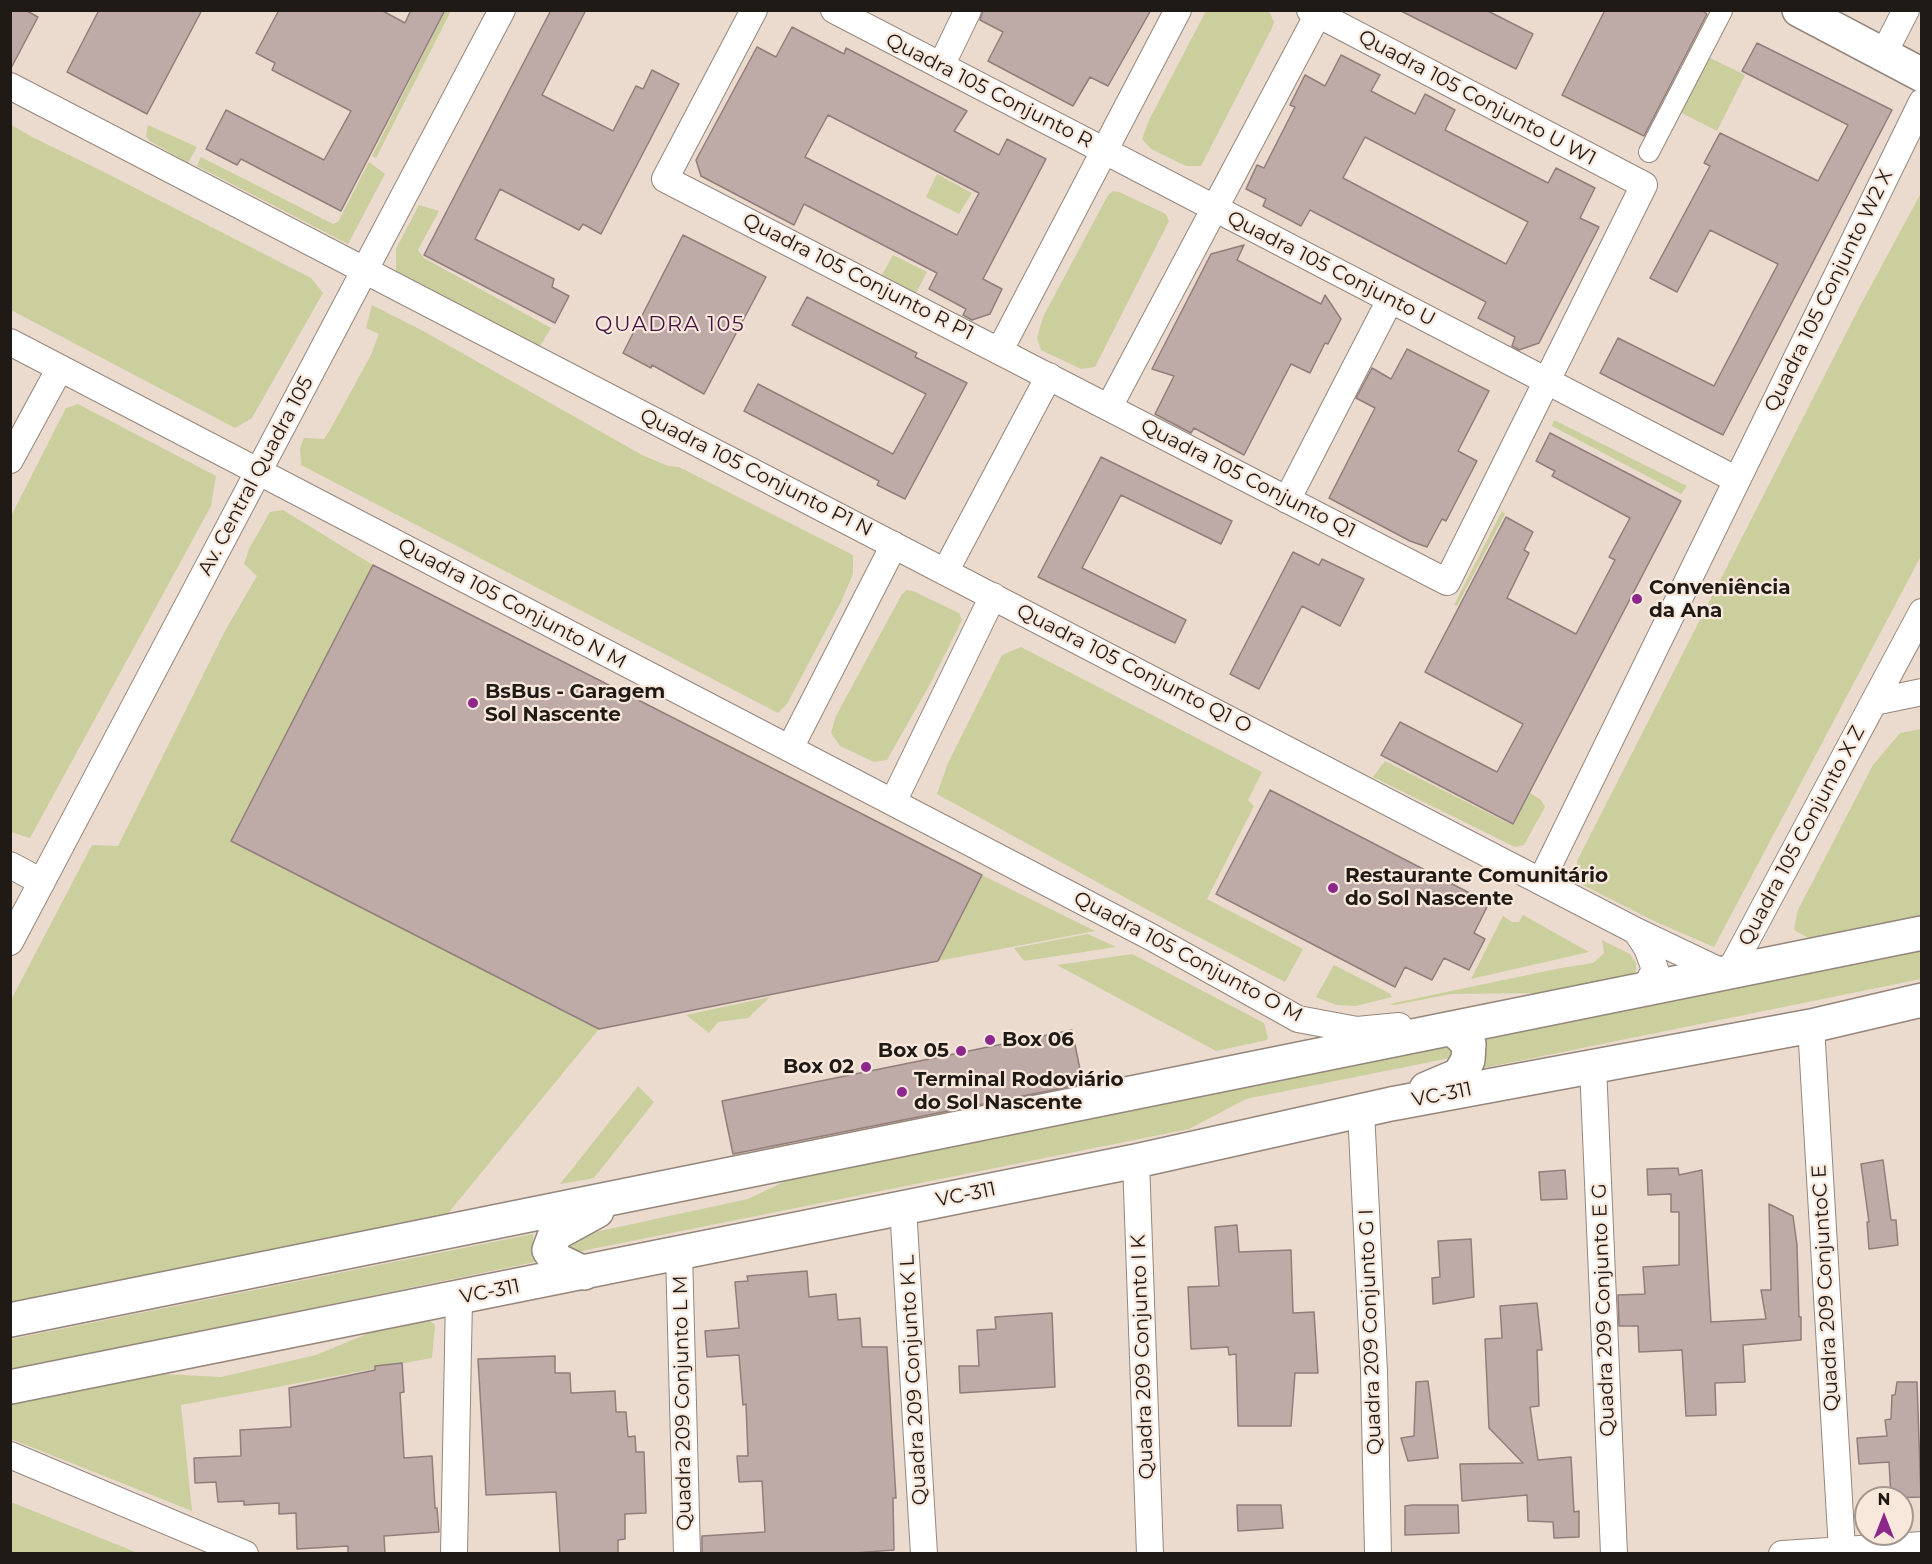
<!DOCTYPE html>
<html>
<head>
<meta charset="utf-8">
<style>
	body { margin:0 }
	#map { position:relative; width:1932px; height:1564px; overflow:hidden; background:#ebdbcf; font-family:Montserrat,sans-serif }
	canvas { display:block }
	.frame { position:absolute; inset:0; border:12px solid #201a16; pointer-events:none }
	.north { position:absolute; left:1854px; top:1486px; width:60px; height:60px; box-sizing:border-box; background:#f8e8dc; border:2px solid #a2968d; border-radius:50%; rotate:0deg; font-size:16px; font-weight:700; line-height:24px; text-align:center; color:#201a16 }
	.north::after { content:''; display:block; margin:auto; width:21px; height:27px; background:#8e278c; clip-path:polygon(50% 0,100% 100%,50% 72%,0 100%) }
</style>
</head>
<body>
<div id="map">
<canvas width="1932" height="1564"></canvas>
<div class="frame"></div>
<div class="north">N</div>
</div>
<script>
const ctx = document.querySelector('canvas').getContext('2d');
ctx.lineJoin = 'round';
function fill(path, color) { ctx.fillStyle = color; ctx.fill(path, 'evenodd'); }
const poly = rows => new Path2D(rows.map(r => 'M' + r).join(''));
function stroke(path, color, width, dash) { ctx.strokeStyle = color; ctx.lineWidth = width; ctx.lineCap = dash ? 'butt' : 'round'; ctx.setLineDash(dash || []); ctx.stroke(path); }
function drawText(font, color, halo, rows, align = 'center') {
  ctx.font = font + ' Montserrat,sans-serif'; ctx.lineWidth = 4.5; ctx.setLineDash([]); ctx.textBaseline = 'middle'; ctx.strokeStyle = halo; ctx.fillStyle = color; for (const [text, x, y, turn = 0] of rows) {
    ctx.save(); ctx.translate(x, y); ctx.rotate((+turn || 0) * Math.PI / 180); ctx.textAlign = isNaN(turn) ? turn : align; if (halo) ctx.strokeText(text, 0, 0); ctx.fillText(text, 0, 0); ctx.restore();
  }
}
fill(poly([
	[1264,10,1270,13,1274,22,1272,28,1201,166,1186,166,1151,149,1142,139,1149,120,1206,11],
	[445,11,451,11,376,158,372,156],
	[1702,54,1745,75,1717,131,1674,109],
	[10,124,32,137,100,170,311,278,323,293,252,418,235,428,11,310],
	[148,125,197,147,188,163,150,141,146,136],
	[201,157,333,224,338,222,369,162,385,174,348,244,197,166],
	[937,174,972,193,959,214,926,197],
	[1113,191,1119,192,1166,214,1169,221,1095,367,1081,369,1041,350,1037,338,1043,317,1108,195],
	[1921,193,1921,556,1714,947,1654,921,1577,882,1577,861,1860,306],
	[419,205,439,211,418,250,424,258,551,328,540,346,396,271,396,249],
	[893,255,927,272,916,293,882,275],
	[372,305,425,332,642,455,668,466,679,467,853,555,853,574,841,602,787,704,778,713,301,465,300,448,304,438,324,439,331,428,371,355,379,334,366,328],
	[78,404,216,476,211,506,30,838,11,832,11,516,66,408],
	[1554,420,1687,486,1681,494,1552,426],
	[283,510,373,565,231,841,599,1029,445,1217,11,1307,11,1000,92,845,118,846,226,629,257,576,244,564,249,549,270,512],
	[1502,511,1505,514,1457,606,1454,605],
	[907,590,913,591,959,613,962,620,930,684,887,760,874,762,840,746,831,733,836,716,902,594],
	[1021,647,1262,772,1248,800,1254,806,1207,899,1303,949,1285,982,1166,920,937,794,948,763,1002,655],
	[1921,729,1921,918,1812,940,1794,930,1798,910,1873,765,1900,733],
	[1385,761,1512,825,1530,793,1541,800,1545,807,1524,845,1515,847,1373,777],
	[982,875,1095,931,938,961],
	[1523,915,1589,952,1471,979,1503,916,1512,922,1519,922],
	[1088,934,1116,947,1024,961,1014,948],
	[1602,940,1630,954,1636,963,1636,971,1629,978,1543,993,1451,994,1395,1005,1389,1004,1561,968,1593,963,1604,953],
	[1921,948,1921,979,1479,1069,1478,1041],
	[1132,954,1264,1023,1268,1038,1267,1040,1216,1051,1057,965],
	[1334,965,1389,993,1392,997,1356,1006,1336,1005,1316,997],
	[770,997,748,1018,718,1022,709,1033,686,1015],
	[1446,1045,1454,1051,1450,1058,1246,1099,1189,1129,572,1253,565,1249,572,1237,748,1199,798,1175],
	[638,1086,654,1102,594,1178,560,1184],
	[533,1234,535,1262,11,1370,11,1339],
	[425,1317,435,1325,432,1358,181,1405,192,1511,11,1439,10,1404,143,1373,221,1377,316,1355,391,1324],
	[10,1502,11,1502,138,1553,11,1553]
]), '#cbce9d');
const building = poly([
	[10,10,25,10,38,17,10,70,10,10],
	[99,10,202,10,147,114,67,72,99,10],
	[279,10,381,10,405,23,411,10,445,10,341,211,241,159,237,165,206,149,226,110,324,160,351,111,272,70,275,63,256,53,279,10],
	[551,10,586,10,542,95,613,131,636,86,643,89,652,70,679,84,601,234,583,224,579,230,500,189,475,239,554,279,552,287,569,296,555,323,424,255,551,10],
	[983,10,1151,10,1108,86,1090,77,1073,106,988,61,1003,32,980,20,983,10],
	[1399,10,1486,10,1533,34,1516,69,1399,10],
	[1605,10,1701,10,1707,14,1644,136,1562,95,1605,10],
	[792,27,844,54,846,48,967,111,954,131,999,155,1007,139,1046,159,983,279,1002,289,990,314,972,320,963,315,966,309,929,289,937,273,804,204,794,225,701,176,696,160,757,47,776,57,792,27],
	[828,115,979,193,957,235,805,157,828,115],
	[1757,43,1892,110,1723,435,1600,373,1618,338,1714,386,1778,264,1710,230,1677,292,1650,278,1710,166,1704,163,1720,133,1818,181,1848,125,1742,71,1757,43],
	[1341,55,1380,75,1371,91,1415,114,1425,94,1455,110,1445,130,1548,183,1556,168,1595,188,1580,218,1599,227,1539,343,1519,350,1512,346,1515,337,1478,318,1486,302,1310,210,1301,226,1263,206,1266,199,1246,189,1257,165,1264,168,1295,107,1290,105,1305,75,1325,86,1341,55],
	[1365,137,1528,222,1506,264,1343,178,1365,137],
	[683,235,766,277,704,394,652,365,651,368,623,353,683,235],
	[1244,245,1237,260,1321,304,1325,295,1341,319,1328,344,1325,343,1310,373,1291,364,1244,455,1194,428,1191,433,1155,414,1174,376,1152,369,1211,254,1244,245],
	[807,297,917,353,915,357,967,383,905,499,877,485,879,481,744,411,758,384,893,454,926,394,792,325,807,297],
	[1407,349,1489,391,1458,451,1477,461,1446,521,1442,519,1427,547,1410,541,1329,498,1375,408,1356,398,1372,368,1391,379,1407,349],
	[1550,433,1681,501,1513,824,1381,755,1400,722,1497,772,1523,724,1425,672,1506,517,1533,532,1524,550,1529,553,1507,598,1576,634,1615,560,1609,557,1630,518,1552,476,1555,471,1536,461,1550,433],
	[1101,457,1232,521,1221,544,1121,495,1082,568,1186,620,1175,643,1038,577,1101,457],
	[1293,552,1319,565,1322,559,1364,579,1340,626,1302,606,1259,689,1230,674,1293,552],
	[373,565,982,875,938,961,599,1029,231,841,373,565],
	[1270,790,1489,903,1474,933,1485,939,1469,970,1444,958,1432,980,1405,967,1395,987,1216,894,1270,790],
	[1072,1030,1083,1084,733,1154,722,1101,1072,1030],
	[1883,1160,1891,1220,1896,1220,1898,1245,1869,1249,1867,1222,1869,1222,1861,1164,1883,1160],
	[1678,1168,1679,1175,1702,1170,1711,1322,1766,1319,1761,1290,1771,1290,1769,1204,1793,1216,1797,1245,1799,1317,1801,1317,1801,1340,1743,1345,1745,1382,1715,1383,1716,1415,1686,1416,1682,1350,1639,1352,1638,1326,1619,1326,1618,1295,1645,1294,1643,1267,1679,1265,1679,1212,1671,1212,1671,1194,1648,1195,1647,1169,1678,1168],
	[1565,1170,1567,1199,1541,1200,1539,1172,1565,1170],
	[1237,1225,1239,1252,1291,1250,1293,1313,1314,1312,1318,1373,1295,1373,1291,1426,1238,1426,1236,1354,1229,1355,1228,1347,1191,1349,1188,1287,1219,1286,1215,1227,1237,1225],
	[1471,1239,1474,1297,1433,1304,1432,1278,1440,1277,1438,1241,1471,1239],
	[807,1271,809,1297,836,1294,838,1320,860,1318,862,1347,887,1347,896,1498,893,1498,894,1550,841,1554,702,1554,702,1536,765,1532,762,1481,739,1482,737,1456,748,1456,746,1404,743,1405,739,1355,707,1357,705,1331,739,1328,735,1282,748,1281,747,1276,807,1271],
	[1537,1303,1542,1350,1537,1350,1539,1406,1530,1407,1538,1460,1571,1457,1574,1512,1579,1511,1579,1537,1554,1538,1553,1522,1528,1521,1527,1495,1462,1501,1460,1464,1523,1463,1489,1428,1485,1339,1502,1338,1500,1306,1537,1303],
	[1052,1313,1055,1387,960,1393,959,1366,979,1366,977,1330,996,1329,995,1317,1052,1313],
	[555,1356,555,1373,570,1373,571,1393,615,1391,616,1412,626,1412,628,1437,635,1436,636,1452,644,1452,646,1513,625,1514,625,1539,618,1540,618,1554,560,1554,556,1492,486,1495,478,1359,555,1356],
	[402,1363,404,1392,400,1393,404,1458,432,1456,435,1508,437,1508,439,1532,384,1536,385,1554,348,1554,348,1546,297,1549,296,1513,279,1514,279,1503,244,1505,244,1501,218,1502,216,1482,195,1483,194,1458,241,1456,240,1430,291,1427,289,1388,375,1370,375,1366,402,1363],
	[1428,1381,1438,1458,1408,1461,1401,1438,1414,1436,1416,1382,1428,1381],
	[1897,1382,1917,1382,1921,1497,1891,1498,1889,1462,1859,1464,1857,1438,1887,1436,1885,1420,1891,1419,1892,1395,1895,1395,1897,1382],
	[1237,1505,1281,1505,1283,1528,1238,1531,1237,1505],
	[1412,1505,1458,1505,1459,1533,1405,1535,1405,1506,1412,1505]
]);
fill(building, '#beaaa6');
stroke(building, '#917e7a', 1.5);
const pedestrian = poly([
	[1649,152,1722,11]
]);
const minor = poly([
	[754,10,665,179,1447,582,1644,185,1310,10],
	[834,10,1737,480],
	[1883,55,1906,10],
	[941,66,968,10],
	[10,86,1636,931,1724,973],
	[10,342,1151,937,1298,1019,1357,1030,1399,1026],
	[1000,350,1178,10],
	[1109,407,1318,14],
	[10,460,60,368],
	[1287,500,1390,300],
	[945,572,1049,376],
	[1874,702,1922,692],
	[790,748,894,545],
	[893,802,993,596],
	[10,865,42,882],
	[1541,881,1922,102],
	[1636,931,1647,948,1655,969,1645,989],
	[10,942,502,10],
	[1730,971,1922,612],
	[1811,1026,1842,1550],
	[1593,1066,1614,1554],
	[1361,1111,1374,1372,1378,1554],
	[1136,1161,1150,1554],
	[903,1207,924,1554],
	[679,1253,687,1554],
	[10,1455,245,1554],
	[454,1554,459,1298],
	[1782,1554,1922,1545]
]);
const tertiary = poly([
	[1799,10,1922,75]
]);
const secondary = poly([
	[1426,1089,1459,1075,1468,1060,1469,1044,1452,1028],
	[584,1273,555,1259,549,1250,555,1234,597,1211],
	[10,1320,1922,933],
	[10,1387,1136,1161,1391,1104,1811,1026,1922,1000]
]);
stroke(pedestrian, '#95867b', 22);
stroke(minor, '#95867b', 28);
stroke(tertiary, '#95867b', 36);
stroke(secondary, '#95867b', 36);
stroke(pedestrian, '#fff', 20);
stroke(minor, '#fff', 26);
stroke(tertiary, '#fff', 33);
stroke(secondary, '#fff', 33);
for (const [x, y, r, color] of [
	[1637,599,6,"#8e278c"],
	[473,703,6,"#8e278c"],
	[1333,888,6,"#8e278c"],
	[990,1040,6,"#8e278c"],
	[961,1051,6,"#8e278c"],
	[866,1067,6,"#8e278c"],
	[902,1092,6,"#8e278c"]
]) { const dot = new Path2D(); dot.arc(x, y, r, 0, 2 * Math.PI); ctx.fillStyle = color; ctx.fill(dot); stroke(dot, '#f8e8dc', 2); }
drawText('20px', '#201a16', '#f8e8dc', [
	["Quadra 105 Conjunto R",989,91,27],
	["Quadra 105 Conjunto U W1",1477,98,28],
	["Quadra 105 Conjunto U",1331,269,27],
	["Quadra 105 Conjunto R P1",858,277,27],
	["Quadra 105 Conjunto W2 X",1829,291,-64],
	["Quadra 105 Conjunto P1 N",756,473,27],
	["Av. Central Quadra 105",256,476,-62],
	["Quadra 105 Conjunto Q1",1248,479,27],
	["Quadra 105 Conjunto N M",512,604,28],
	["Quadra 105 Conjunto Q1 O",1134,669,27],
	["Quadra 105 Conjunto X Z",1802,836,-62],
	["Quadra 105 Conjunto O M",1188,957,28],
	["VC-311",1442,1095,-11],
	["VC-311",966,1195,-11],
	["Quadra 209 ConjuntoC E",1826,1288,-93],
	["VC-311",490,1292,-11],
	["Quadra 209 Conjunto E G",1604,1310,-92],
	["Quadra 209 Conjunto G I",1371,1332,-92],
	["Quadra 209 Conjunto I K",1143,1357,-92],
	["Quadra 209 Conjunto K L",914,1380,-93],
	["Quadra 209 Conjunto L M",683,1403,-91]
]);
drawText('bold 20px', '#201a16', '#f8e8dc', [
	["Conveniência",1649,588],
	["da Ana",1649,611],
	["BsBus - Garagem",485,692],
	["Sol Nascente",485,715],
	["Restaurante Comunitário",1345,876],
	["do Sol Nascente",1345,899],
	["Box 06",1002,1040],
	["Box 05",949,1051,"right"],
	["Box 02",854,1067,"right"],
	["Terminal Rodoviário",914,1080],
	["do Sol Nascente",914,1103]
], 'left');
ctx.letterSpacing = '1.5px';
drawText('21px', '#431242', '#f8e8dc', [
	["QUADRA 105",670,325]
]);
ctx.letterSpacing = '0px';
</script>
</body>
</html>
